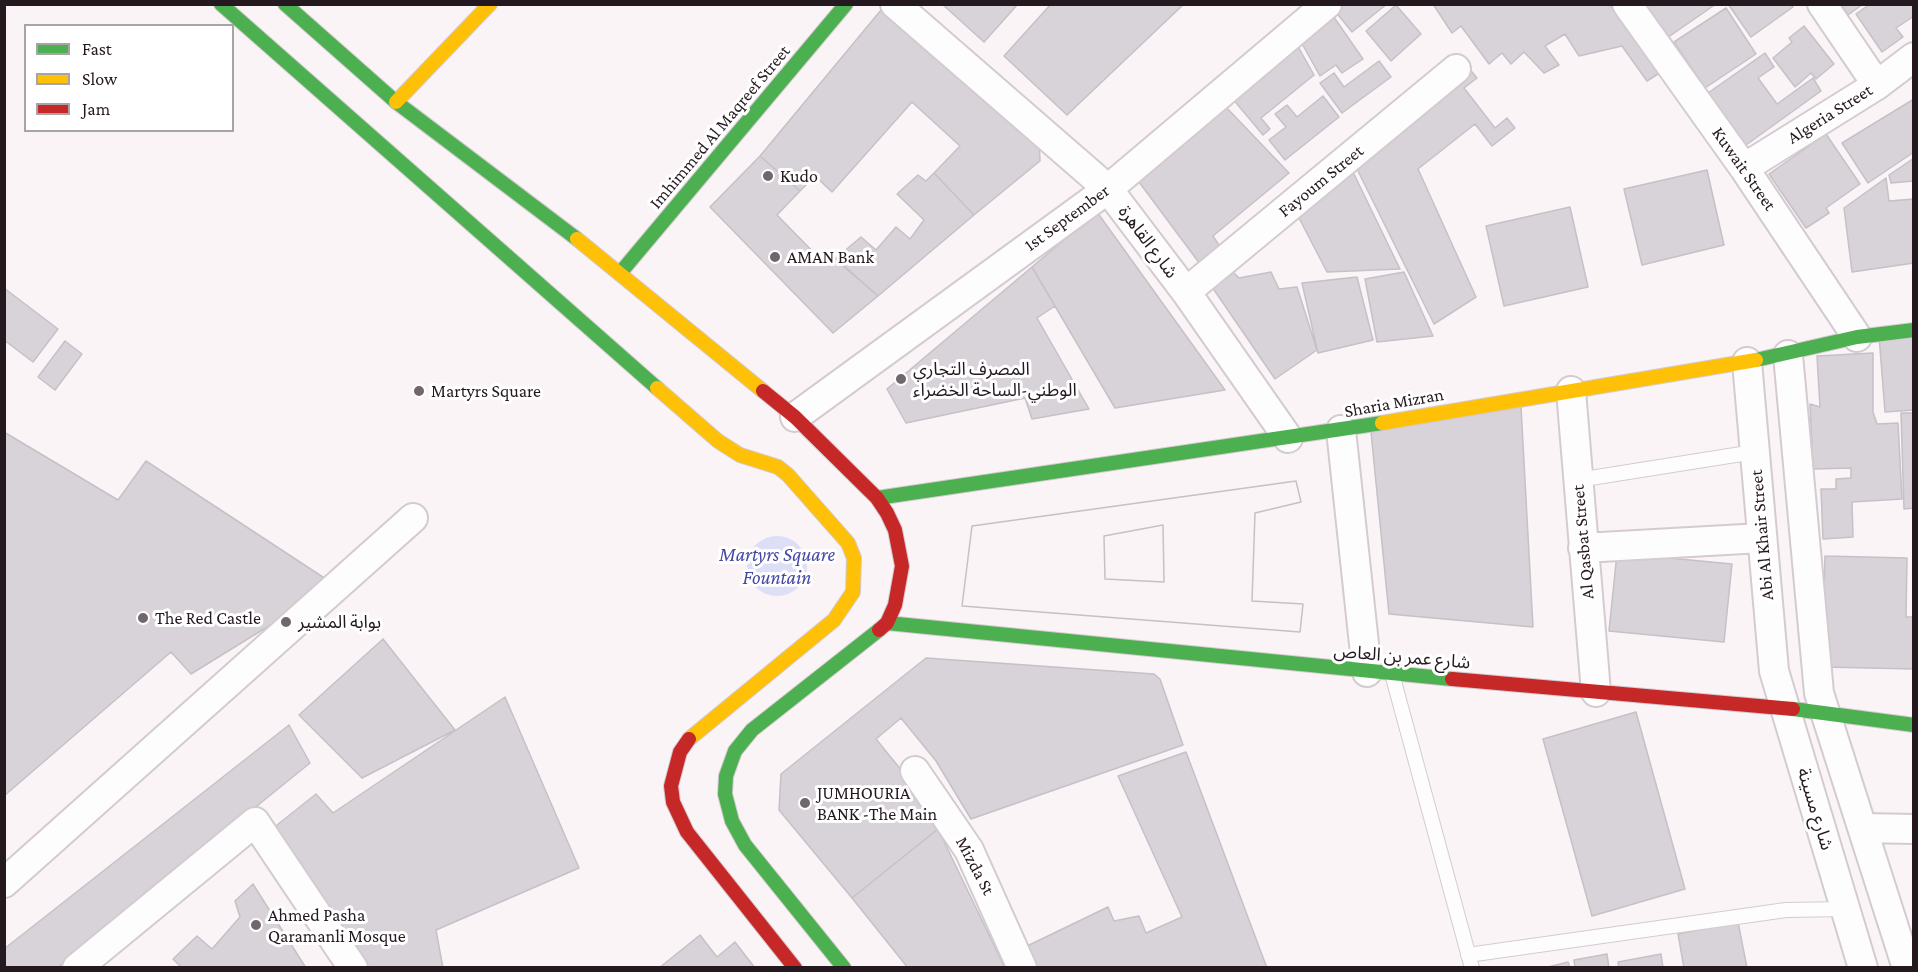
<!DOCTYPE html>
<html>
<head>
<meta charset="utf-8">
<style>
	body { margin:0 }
	#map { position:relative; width:1918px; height:972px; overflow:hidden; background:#faf4f7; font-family:"Crimson Pro",serif }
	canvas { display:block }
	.frame { position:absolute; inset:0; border:6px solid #251920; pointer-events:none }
	.legend { position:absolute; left:24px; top:24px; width:210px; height:108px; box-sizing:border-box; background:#fff; border:2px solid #a8a3a6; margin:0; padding:8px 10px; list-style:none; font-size:18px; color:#251920 }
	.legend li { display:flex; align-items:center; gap:12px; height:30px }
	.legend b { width:30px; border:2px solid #a8a3a6 }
</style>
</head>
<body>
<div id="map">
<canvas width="1918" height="972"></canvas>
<div class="frame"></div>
<ul class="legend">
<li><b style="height:8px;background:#4caf50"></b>Fast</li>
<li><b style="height:8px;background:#ffc107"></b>Slow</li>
<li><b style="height:8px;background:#c62828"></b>Jam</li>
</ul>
</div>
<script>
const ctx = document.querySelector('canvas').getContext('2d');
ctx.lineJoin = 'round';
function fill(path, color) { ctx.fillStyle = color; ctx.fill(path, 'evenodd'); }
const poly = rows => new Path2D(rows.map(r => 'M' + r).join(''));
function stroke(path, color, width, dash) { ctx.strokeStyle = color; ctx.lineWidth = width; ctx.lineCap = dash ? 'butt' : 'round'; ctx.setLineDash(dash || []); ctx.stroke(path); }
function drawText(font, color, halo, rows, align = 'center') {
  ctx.font = font + ' "Crimson Pro","Noto Sans Arabic",serif'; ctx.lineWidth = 6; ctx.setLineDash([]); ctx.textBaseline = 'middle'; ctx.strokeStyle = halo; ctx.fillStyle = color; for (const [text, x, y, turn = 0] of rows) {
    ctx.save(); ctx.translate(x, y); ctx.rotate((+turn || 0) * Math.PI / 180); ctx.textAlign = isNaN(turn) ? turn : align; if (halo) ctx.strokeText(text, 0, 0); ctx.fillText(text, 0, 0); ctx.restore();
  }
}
fill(poly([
	'747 566a30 30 0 1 1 60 0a30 30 0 1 1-60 0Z'
]), '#dddff7');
const building = poly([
	[886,4,1039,137,1040,161,974,215,934,173,960,146,912,102,832,192,815,176,800,191,760,156,886,4],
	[942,4,1018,4,984,42,942,4],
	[1051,4,1184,4,1067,115,1004,56,1051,4],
	[1342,4,1387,4,1352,32,1335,11,1342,4],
	[1433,4,1609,4,1661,72,1647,81,1622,46,1579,56,1565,34,1545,46,1559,65,1544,73,1524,52,1511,64,1502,53,1489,64,1461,26,1452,33,1433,4],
	[1645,4,1716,4,1667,38,1645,4],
	[1728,4,1791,4,1793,7,1751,37,1728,4],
	[1841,4,1863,4,1848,15,1841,4],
	[1870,4,1911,4,1914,8,1914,16,1896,28,1903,37,1882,52,1856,14,1870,4],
	[1396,5,1421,34,1391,61,1366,31,1396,5],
	[1726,8,1756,54,1705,88,1674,42,1726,8],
	[1331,13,1363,59,1342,73,1336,65,1320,76,1300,40,1331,13],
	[1804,26,1834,64,1816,79,1811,73,1795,87,1773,58,1792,42,1789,38,1804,26],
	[1296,43,1314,75,1261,118,1270,129,1263,135,1232,98,1296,43],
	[1765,53,1774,67,1758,78,1777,104,1813,78,1821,91,1746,145,1708,93,1765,53],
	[1379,61,1391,77,1342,113,1320,83,1334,73,1344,87,1379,61],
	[1467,66,1477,78,1464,88,1495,128,1507,118,1515,128,1492,146,1475,124,1418,169,1476,297,1434,324,1351,157,1467,66],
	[1323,96,1339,117,1285,160,1269,140,1286,127,1275,114,1287,105,1297,117,1323,96],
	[1914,99,1914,152,1868,183,1842,143,1914,99],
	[1224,105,1289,173,1213,236,1219,245,1200,264,1139,182,1224,105],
	[1826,134,1860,184,1826,208,1829,213,1806,228,1769,174,1826,134],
	[760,156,800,191,777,215,827,266,835,258,878,296,833,333,710,207,760,156],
	[1914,158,1914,181,1891,183,1889,175,1914,158],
	[1352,170,1400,269,1327,272,1299,218,1352,170],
	[1707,170,1724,245,1642,265,1624,189,1707,170],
	[934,173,974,215,878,296,835,259,861,237,876,250,896,227,910,239,924,220,897,194,918,175,926,181,934,173],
	[1886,178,1889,201,1914,199,1914,263,1852,272,1844,208,1886,178],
	[1570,207,1588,287,1504,306,1486,226,1570,207],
	[1097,212,1225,390,1115,408,1032,267,1097,212],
	[1032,267,1055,306,1037,318,1089,409,1032,419,1025,398,906,423,887,389,1032,267],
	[1229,268,1239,278,1271,272,1279,289,1297,287,1317,350,1275,379,1208,281,1229,268],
	[1404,272,1433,336,1377,342,1365,279,1404,272],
	[1357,277,1373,340,1318,353,1302,283,1357,277],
	[4,288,58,329,33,362,4,340,4,288],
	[1914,333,1914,410,1885,412,1879,336,1914,333],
	[65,341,82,354,55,390,38,377,65,341],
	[1873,353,1873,412,1877,424,1898,423,1902,499,1852,502,1853,537,1823,539,1821,489,1836,489,1836,479,1851,478,1851,468,1813,469,1810,404,1820,407,1817,356,1873,353],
	[1521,407,1533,627,1389,614,1371,432,1521,407],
	[1901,413,1914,413,1914,508,1904,509,1901,413],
	[4,432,118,500,146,461,335,585,191,674,171,652,4,796,4,432],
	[1296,481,1301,502,1255,513,1252,601,1303,604,1300,632,962,606,972,526,1296,481],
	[1163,525,1164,582,1105,579,1104,536,1163,525],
	[1296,481,1301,502,1255,513,1252,601,1303,604,1300,632,962,606,972,526,1296,481],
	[1163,525,1164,582,1105,579,1104,536,1163,525],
	[1617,553,1732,564,1724,642,1609,631,1617,553],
	[1825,556,1907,558,1906,617,1914,617,1914,669,1822,667,1825,556],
	[383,639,455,730,362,778,299,715,383,639],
	[926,658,1154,674,1160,679,1183,745,971,819,936,761,901,718,876,739,902,771,938,829,852,898,779,810,781,774,926,658],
	[505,697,579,868,436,930,443,968,369,968,272,829,316,794,333,813,505,697],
	[1636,712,1685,889,1592,916,1543,739,1636,712],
	[289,725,310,763,57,968,4,968,4,949,289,725],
	[1186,752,1267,968,1035,968,1023,948,1108,907,1114,921,1139,916,1146,933,1182,917,1118,776,1186,752],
	[938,829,1005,968,908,968,852,898,938,829],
	[253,884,306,968,182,968,173,959,197,936,212,949,240,917,235,901,253,884],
	[1738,922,1747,968,1684,968,1678,934,1738,922],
	[700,935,717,957,735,942,755,968,659,968,700,935],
	[1607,954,1609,968,1575,968,1574,960,1607,954],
	[1661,954,1663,968,1619,968,1618,962,1661,954],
	[1568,962,1570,968,1544,968,1568,962]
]);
fill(building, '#d8d2d9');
stroke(building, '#c6c0c7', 1.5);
const lane = poly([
	[1578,480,1754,452],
	[1392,674,1472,968],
	[1468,955,1786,910,1846,909]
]);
const street = poly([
	[895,4,1108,189,1186,292,1288,438],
	[1627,4,1744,168,1857,337],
	[1822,4,1877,85],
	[1744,168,1877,85,1914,57],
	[1186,292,1456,69],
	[1788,355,1819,693,1907,968],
	[1747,362,1774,671,1863,968],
	[1571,391,1596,692],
	[795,417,1108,189,1327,4],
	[1341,430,1367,672],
	[1583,548,1762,538],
	[915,771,969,850,1022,968],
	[1863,828,1914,829],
	[4,883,413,518],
	[77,968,255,822,353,968]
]);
const fast = poly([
	[221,4,657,388],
	[285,4,396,102,577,239],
	[621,272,846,4],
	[1756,360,1857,337,1914,330],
	[877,498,1382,423],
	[887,623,1452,679],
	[1793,709,1914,725],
	[844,968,745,845,732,821,725,794,726,776,735,751,752,730,879,630]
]);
const slow = poly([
	[396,102,490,4],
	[577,239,763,391],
	[657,388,718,441,740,455,778,467,788,475,848,543,854,558,853,592,834,620,689,739],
	[1382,423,1756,360]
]);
const jam = poly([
	[763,391,795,417,877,498,887,513,895,530,902,566,895,605,887,623,879,630],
	[1452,679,1793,709],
	[689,739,680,752,671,786,673,802,687,832,795,968]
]);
stroke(lane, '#d4cbd0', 16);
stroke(street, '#d4cbd0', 32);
stroke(fast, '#d4cbd0', 16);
stroke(slow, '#d4cbd0', 16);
stroke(jam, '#d4cbd0', 16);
stroke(lane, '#fefdfe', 14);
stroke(street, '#fefdfe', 28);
stroke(fast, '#4caf50', 14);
stroke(slow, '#ffc107', 14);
stroke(jam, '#c62828', 14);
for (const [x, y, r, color] of [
	[768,176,6,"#70666b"],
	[775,257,6,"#70666b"],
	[901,379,6,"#70666b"],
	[419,391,6,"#70666b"],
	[143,618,6,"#70666b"],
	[286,622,6,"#70666b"],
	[805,803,6,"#70666b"],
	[256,925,6,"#70666b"]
]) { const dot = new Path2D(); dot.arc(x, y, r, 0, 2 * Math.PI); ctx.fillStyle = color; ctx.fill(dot); stroke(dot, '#fff', 2); }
drawText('18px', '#251920', '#fff', [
	["Algeria Street",1830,114,-32],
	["Imhimmed Al Maqreef Street",720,127,-50],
	["Kuwait Street",1744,169,55],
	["Fayoum Street",1321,181,-39],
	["1st September",1067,218,-36],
	["شارع القاهرة",1148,242,53],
	["Sharia Mizran",1394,403,-10],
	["Abi Al Khair Street",1762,535,-95],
	["Al Qasbat Street",1583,542,-95],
	["شارع عمر بن العاص",1402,657,5],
	["شارع مسينة",1815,809,73],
	["Mizda St",975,866,62]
]);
drawText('18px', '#251920', '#fff', [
	["Kudo",780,176],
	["AMAN Bank",787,257],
	["المصرف التجاري",913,369],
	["الوطني-الساحة الخضراء",913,390],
	["Martyrs Square",431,391],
	["The Red Castle",155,618],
	["بوابة المشير",298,622],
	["JUMHOURIA",817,793],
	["BANK -The Main",817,814],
	["Ahmed Pasha",268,915],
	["Qaramanli Mosque",268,936]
], 'left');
drawText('italic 20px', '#4648a3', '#fff', [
	["Martyrs Square",777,555],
	["Fountain",777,578]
]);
</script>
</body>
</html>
